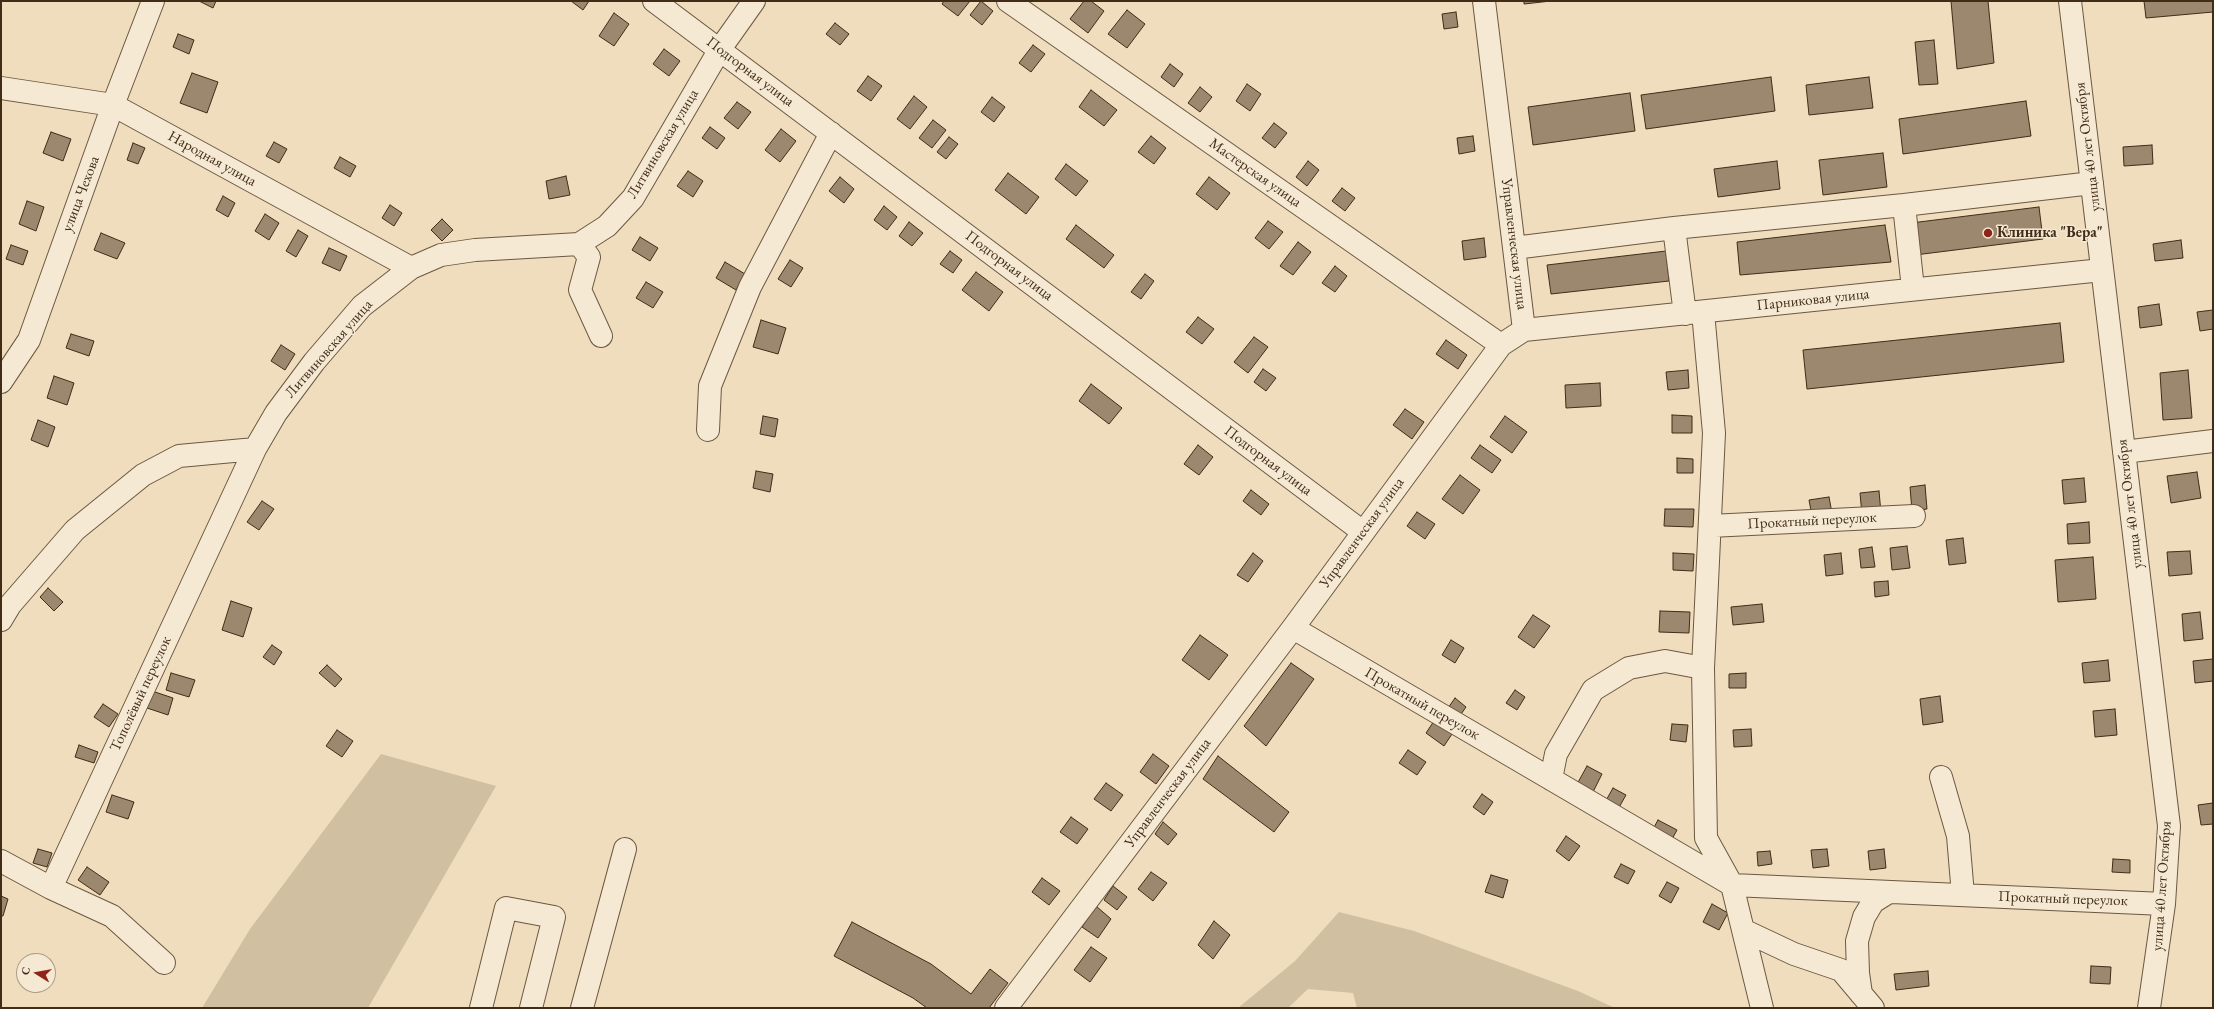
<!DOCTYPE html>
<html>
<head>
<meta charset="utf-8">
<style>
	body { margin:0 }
	#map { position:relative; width:2214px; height:1009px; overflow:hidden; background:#efddbd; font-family:"EB Garamond",serif }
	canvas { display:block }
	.frame { position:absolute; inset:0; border:2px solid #412c18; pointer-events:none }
	.north { position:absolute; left:16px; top:953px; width:40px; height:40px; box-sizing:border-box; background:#f5e9d4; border:1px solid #ad9d89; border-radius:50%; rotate:281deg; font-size:11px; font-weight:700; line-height:16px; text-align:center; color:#412c18 }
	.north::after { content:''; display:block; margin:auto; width:14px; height:18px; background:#8f2418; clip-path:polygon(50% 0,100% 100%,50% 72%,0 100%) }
</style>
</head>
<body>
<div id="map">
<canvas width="2214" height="1009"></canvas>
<div class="frame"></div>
<div class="north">С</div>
</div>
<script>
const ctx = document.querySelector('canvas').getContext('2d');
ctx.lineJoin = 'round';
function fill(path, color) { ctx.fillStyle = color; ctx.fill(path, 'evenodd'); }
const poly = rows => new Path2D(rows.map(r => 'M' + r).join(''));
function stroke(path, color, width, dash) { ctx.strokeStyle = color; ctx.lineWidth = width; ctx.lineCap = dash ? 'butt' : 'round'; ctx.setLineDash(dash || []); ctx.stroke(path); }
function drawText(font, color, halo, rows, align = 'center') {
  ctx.font = font + ' "EB Garamond",serif'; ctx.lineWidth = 3; ctx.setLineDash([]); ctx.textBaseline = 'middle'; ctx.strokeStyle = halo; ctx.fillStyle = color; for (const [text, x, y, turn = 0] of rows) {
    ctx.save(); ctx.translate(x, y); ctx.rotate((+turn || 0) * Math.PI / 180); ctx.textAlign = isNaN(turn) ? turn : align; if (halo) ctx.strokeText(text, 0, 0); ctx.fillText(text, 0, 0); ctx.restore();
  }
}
fill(poly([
	[381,754,496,786,368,1008,202,1008,250,929],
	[1339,912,1414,931,1578,991,1615,1008,1357,1008,1353,993,1308,989,1288,1008,1238,1008,1295,961]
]), '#d1bfa1');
const building = poly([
	[199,1,216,1,213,8,199,1],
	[571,1,589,1,583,10,571,1],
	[944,1,970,1,958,16,942,4,944,1],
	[981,1,993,11,982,25,970,15,981,1],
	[1084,1,1091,1,1104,11,1088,33,1070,19,1084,1],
	[1524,1,1551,1,1524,4,1524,1],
	[1951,1,1988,1,1994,63,1957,69,1951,1],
	[2144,1,2213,1,2213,12,2146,18,2144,1],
	[1127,10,1145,24,1127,48,1108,34,1127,10],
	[1456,12,1458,27,1444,29,1442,14,1456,12],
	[614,13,629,24,614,46,599,36,614,13],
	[835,23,849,34,840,45,826,34,835,23],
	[178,34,194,40,189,54,173,47,178,34],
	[1934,40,1938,84,1919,85,1915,42,1934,40],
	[1033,45,1045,54,1031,72,1019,63,1033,45],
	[664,49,680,61,669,76,653,64,664,49],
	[1170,64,1183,74,1174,87,1161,77,1170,64],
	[192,73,218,82,207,113,180,103,192,73],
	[868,76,882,86,871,101,857,91,868,76],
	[1771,77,1775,111,1646,129,1641,95,1771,77],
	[1869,77,1873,108,1809,115,1806,85,1869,77],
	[1247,84,1261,94,1250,111,1236,101,1247,84],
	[1200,87,1212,97,1200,112,1188,103,1200,87],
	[1091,90,1117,110,1104,126,1079,107,1091,90],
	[1630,93,1635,131,1533,145,1528,107,1630,93],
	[914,96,927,107,910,129,897,119,914,96],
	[992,97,1005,107,994,122,981,112,992,97],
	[2026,101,2031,136,1903,154,1899,119,2026,101],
	[737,102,751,112,738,129,724,118,737,102],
	[933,120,946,130,932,148,919,138,933,120],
	[1274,123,1287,133,1275,148,1262,138,1274,123],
	[710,127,725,138,717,149,702,138,710,127],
	[781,129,796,141,780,162,765,150,781,129],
	[51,132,71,139,63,161,43,153,51,132],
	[1151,136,1166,148,1154,164,1138,152,1151,136],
	[1473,136,1475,151,1459,154,1457,138,1473,136],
	[949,137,958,144,946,159,937,152,949,137],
	[274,142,287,149,279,163,266,156,274,142],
	[133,143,145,148,138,164,127,160,133,143],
	[2152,145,2153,164,2124,166,2123,147,2152,145],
	[1883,153,1887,187,1823,195,1819,160,1883,153],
	[340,157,356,166,350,177,334,168,340,157],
	[1308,161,1319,170,1307,186,1296,177,1308,161],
	[1777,161,1780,189,1718,197,1714,169,1777,161],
	[1066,164,1088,181,1076,196,1055,179,1066,164],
	[688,171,703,181,693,197,677,186,688,171],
	[1008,173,1039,197,1026,214,995,190,1008,173],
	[566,176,570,195,549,199,546,181,566,176],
	[840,177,854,189,844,203,829,191,840,177],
	[1209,177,1230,193,1217,210,1196,194,1209,177],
	[1342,188,1355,198,1345,211,1332,201,1342,188],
	[223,196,235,203,228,217,216,210,223,196],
	[27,201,44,207,36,231,19,224,27,201],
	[390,205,402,213,394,226,382,218,390,205],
	[884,206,897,217,887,230,874,220,884,206],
	[2039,207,2043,239,1915,255,1911,223,2039,207],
	[265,214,279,223,269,240,255,231,265,214],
	[442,219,453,230,442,241,431,230,442,219],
	[1268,221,1283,232,1269,249,1255,238,1268,221],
	[909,222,923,233,912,246,899,236,909,222],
	[1076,225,1114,255,1104,268,1066,239,1076,225],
	[1885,225,1891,262,1740,275,1737,242,1885,225],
	[298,230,308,236,296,257,286,251,298,230],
	[101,233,125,243,117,259,94,250,101,233],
	[640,237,658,248,650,261,632,250,640,237],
	[1484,238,1486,257,1464,260,1462,241,1484,238],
	[2181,240,2183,258,2155,261,2153,244,2181,240],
	[1298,242,1311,252,1293,275,1280,266,1298,242],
	[11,245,28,251,23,265,6,259,11,245],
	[329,248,347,256,340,271,322,263,329,248],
	[950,251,962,260,953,273,940,264,950,251],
	[1666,251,1669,281,1551,294,1547,265,1666,251],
	[790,260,803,268,791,287,778,279,790,260],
	[725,262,745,274,736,290,716,278,725,262],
	[1335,266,1347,276,1335,292,1322,283,1335,266],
	[976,272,1003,292,989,311,962,290,976,272],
	[1145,274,1154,281,1141,299,1131,292,1145,274],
	[646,282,663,292,653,308,636,298,646,282],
	[2159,304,2162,325,2140,328,2138,307,2159,304],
	[2213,310,2213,329,2200,331,2197,312,2213,310],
	[1198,317,1214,329,1202,344,1186,332,1198,317],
	[761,320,786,328,778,354,753,347,761,320],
	[2060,323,2064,362,1807,389,1803,350,2060,323],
	[71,334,94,341,89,356,66,348,71,334],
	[1254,337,1268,347,1248,373,1234,362,1254,337],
	[1446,340,1467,355,1458,369,1436,354,1446,340],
	[281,345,295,354,285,370,271,361,281,345],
	[1263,369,1276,378,1266,391,1254,382,1263,369],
	[1688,370,1689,388,1668,390,1666,372,1688,370],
	[2188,370,2192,418,2163,420,2160,373,2188,370],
	[54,376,74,383,67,405,47,398,54,376],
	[1600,383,1601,406,1566,408,1565,385,1600,383],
	[1091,384,1122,408,1109,424,1079,401,1091,384],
	[1405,409,1424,422,1412,439,1393,425,1405,409],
	[1672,415,1692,416,1692,433,1672,433,1672,415],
	[763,416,778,419,775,437,760,434,763,416],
	[1505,416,1527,432,1512,453,1490,437,1505,416],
	[38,420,55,427,48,447,31,440,38,420],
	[1198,445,1213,457,1199,475,1184,464,1198,445],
	[1480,445,1501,460,1492,473,1471,458,1480,445],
	[1677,458,1693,459,1693,473,1677,473,1677,458],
	[756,471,773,474,770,492,753,488,756,471],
	[2197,472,2201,498,2171,503,2167,476,2197,472],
	[1460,475,1480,490,1463,514,1442,499,1460,475],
	[2084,478,2086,502,2064,504,2062,480,2084,478],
	[1925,485,1927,509,1912,511,1910,487,1925,485],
	[1251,490,1269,504,1261,515,1243,501,1251,490],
	[1879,491,1881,513,1862,515,1860,493,1879,491],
	[1829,497,1832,513,1812,516,1809,500,1829,497],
	[262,501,274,509,259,530,247,522,262,501],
	[1665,509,1694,509,1693,527,1664,526,1665,509],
	[1417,512,1435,524,1425,539,1407,526,1417,512],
	[2089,522,2090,543,2068,544,2067,524,2089,522],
	[1963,538,1966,563,1949,565,1946,540,1963,538],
	[1907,546,1910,568,1892,570,1890,548,1907,546],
	[1872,547,1875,567,1861,568,1859,549,1872,547],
	[2190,551,2192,574,2169,576,2167,552,2190,551],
	[1253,553,1263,561,1248,582,1237,575,1253,553],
	[1673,553,1694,554,1693,571,1673,570,1673,553],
	[1841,553,1843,574,1826,576,1824,555,1841,553],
	[2093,557,2096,599,2058,602,2055,560,2093,557],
	[1888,581,1889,595,1875,597,1874,582,1888,581],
	[48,588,63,602,54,611,40,597,48,588],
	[231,601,252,608,243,637,222,630,231,601],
	[1762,604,1764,622,1733,625,1731,607,1762,604],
	[1660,611,1690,612,1689,633,1659,632,1660,611],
	[2200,612,2203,639,2184,641,2182,614,2200,612],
	[1533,615,1550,626,1534,648,1518,637,1533,615],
	[1200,635,1228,655,1209,680,1182,660,1200,635],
	[1451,640,1464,648,1455,663,1442,655,1451,640],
	[272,645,282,652,274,665,263,657,272,645],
	[2213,659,2213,681,2195,683,2193,661,2213,659],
	[2108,660,2110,681,2084,683,2082,663,2108,660],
	[1291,663,1314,679,1266,746,1244,726,1291,663],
	[327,665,342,679,335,687,319,673,327,665],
	[171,673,195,680,189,697,166,690,171,673],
	[1746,673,1746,688,1729,688,1729,674,1746,673],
	[1515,690,1525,697,1517,710,1506,703,1515,690],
	[152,691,173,698,168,715,147,708,152,691],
	[1940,696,1943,722,1923,725,1920,699,1940,696],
	[1455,698,1466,707,1459,717,1448,708,1455,698],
	[103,704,118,714,109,727,94,717,103,704],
	[2115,709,2117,735,2095,737,2093,711,2115,709],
	[1434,721,1452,734,1444,746,1426,733,1434,721],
	[1672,724,1688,725,1686,742,1670,740,1672,724],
	[1751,729,1752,746,1734,747,1733,730,1751,729],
	[337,730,353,741,342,757,326,746,337,730],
	[79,745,98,752,94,763,75,757,79,745],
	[1408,750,1426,762,1417,775,1399,763,1408,750],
	[1153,754,1169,766,1156,784,1140,772,1153,754],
	[1218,756,1289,812,1274,832,1203,779,1218,756],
	[1587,766,1602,774,1592,794,1576,786,1587,766],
	[1106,783,1123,795,1111,811,1094,799,1106,783],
	[1613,788,1626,795,1617,811,1604,804,1613,788],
	[1482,794,1493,802,1484,815,1473,807,1482,794],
	[112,795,134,802,128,819,106,812,112,795],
	[2213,803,2213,824,2201,825,2198,805,2213,803],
	[1071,817,1088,829,1077,844,1060,832,1071,817],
	[1658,820,1677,830,1671,841,1652,831,1658,820],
	[1163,822,1177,834,1168,845,1155,834,1163,822],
	[1566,836,1580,846,1569,861,1556,851,1566,836],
	[38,849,52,853,47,867,33,863,38,849],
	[1827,849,1829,866,1813,868,1811,850,1827,849],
	[1884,849,1886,868,1870,870,1868,851,1884,849],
	[1770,851,1772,864,1758,866,1757,852,1770,851],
	[2113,859,2130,860,2130,873,2112,872,2113,859],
	[1621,864,1635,871,1628,884,1614,877,1621,864],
	[87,867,109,882,100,895,78,880,87,867],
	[1151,872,1167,883,1153,901,1138,889,1151,872],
	[1491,875,1508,880,1503,898,1485,892,1491,875],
	[1042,878,1060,891,1049,905,1032,892,1042,878],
	[1667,882,1679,888,1671,903,1659,896,1667,882],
	[1113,886,1127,897,1117,910,1104,900,1113,886],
	[1,896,8,899,3,916,1,916,1,896],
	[1712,904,1728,913,1719,930,1703,922,1712,904],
	[1096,906,1111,919,1098,938,1082,927,1096,906],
	[1214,921,1230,935,1213,959,1198,945,1214,921],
	[852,922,931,964,971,994,990,969,1008,983,989,1008,927,1008,913,998,834,956,852,922],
	[1091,947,1107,958,1090,982,1074,970,1091,947],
	[2091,966,2111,967,2110,984,2090,983,2091,966],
	[1928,971,1929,986,1896,990,1894,974,1928,971]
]);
fill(building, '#9b886e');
stroke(building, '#412c18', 1);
const minor = poly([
	[654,1,1363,532],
	[1008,1,1501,345],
	[1484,1,1524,330],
	[2070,1,2169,826,2164,904,2149,1008],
	[1,88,113,105,411,268],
	[1904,205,1913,289],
	[1674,228,1685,314],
	[579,244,589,257,580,290,601,336],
	[1514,248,1674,228,1904,205,2092,183],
	[1703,312,1714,433,1703,668,1706,838,1732,885,1762,1008],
	[1,382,29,340,113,105,153,1],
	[708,430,710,386,750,287,831,133],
	[2124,452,2213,441],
	[1710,526,1914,516],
	[1,620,10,605,75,530,143,475,179,456,255,449],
	[1293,628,1732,885,2164,904],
	[1941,777,1958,836,1963,895],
	[1551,779,1556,754,1593,690,1629,668,1665,661,1703,668],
	[1,861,51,888,255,449,276,413,314,362,362,306,411,268,441,255,475,250,579,244,607,226,633,198,720,49,754,1],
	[51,888,112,916,164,963],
	[1743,930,1794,954,1841,970,1873,1008],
	[1861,994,1858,973,1857,941,1864,917,1873,902,1889,892],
	[481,1008,506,908,554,917,531,1008],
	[582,1008,625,849],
	[1006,1008,1293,628,1501,345,1524,330,2102,270]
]);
stroke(minor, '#6c5841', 24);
stroke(minor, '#f5e9d4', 22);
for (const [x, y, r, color] of [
	[1988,233,5,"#8f2418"]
]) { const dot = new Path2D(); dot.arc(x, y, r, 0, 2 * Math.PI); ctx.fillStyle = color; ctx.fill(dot); stroke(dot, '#f5e9d4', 1.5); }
drawText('15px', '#412c18', '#f5e9d4', [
	["Подгорная улица",750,72,37],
	["Литвиновская улица",663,144,-59],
	["улица 40 лет Октября",2088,147,-97],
	["Народная улица",212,159,29],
	["Мастерская улица",1255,173,35],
	["улица Чехова",81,194,-69],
	["Управленческая улица",1514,244,83],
	["Подгорная улица",1009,266,37],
	["Парниковая улица",1813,300,-6],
	["Литвиновская улица",329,349,-49],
	["Подгорная улица",1268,461,37],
	["улица 40 лет Октября",2130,504,-97],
	["Прокатный переулок",1812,521,-3],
	["Управленческая улица",1362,533,-54],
	["Тополёвый переулок",141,694,-65],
	["Прокатный переулок",1422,704,30],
	["Управленческая улица",1168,793,-53],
	["улица 40 лет Октября",2162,886,-86],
	["Прокатный переулок",2063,899,2]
]);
drawText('bold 15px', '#412c18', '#f5e9d4', [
	["Клиника \"Вера\"",1997,233]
], 'left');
</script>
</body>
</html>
